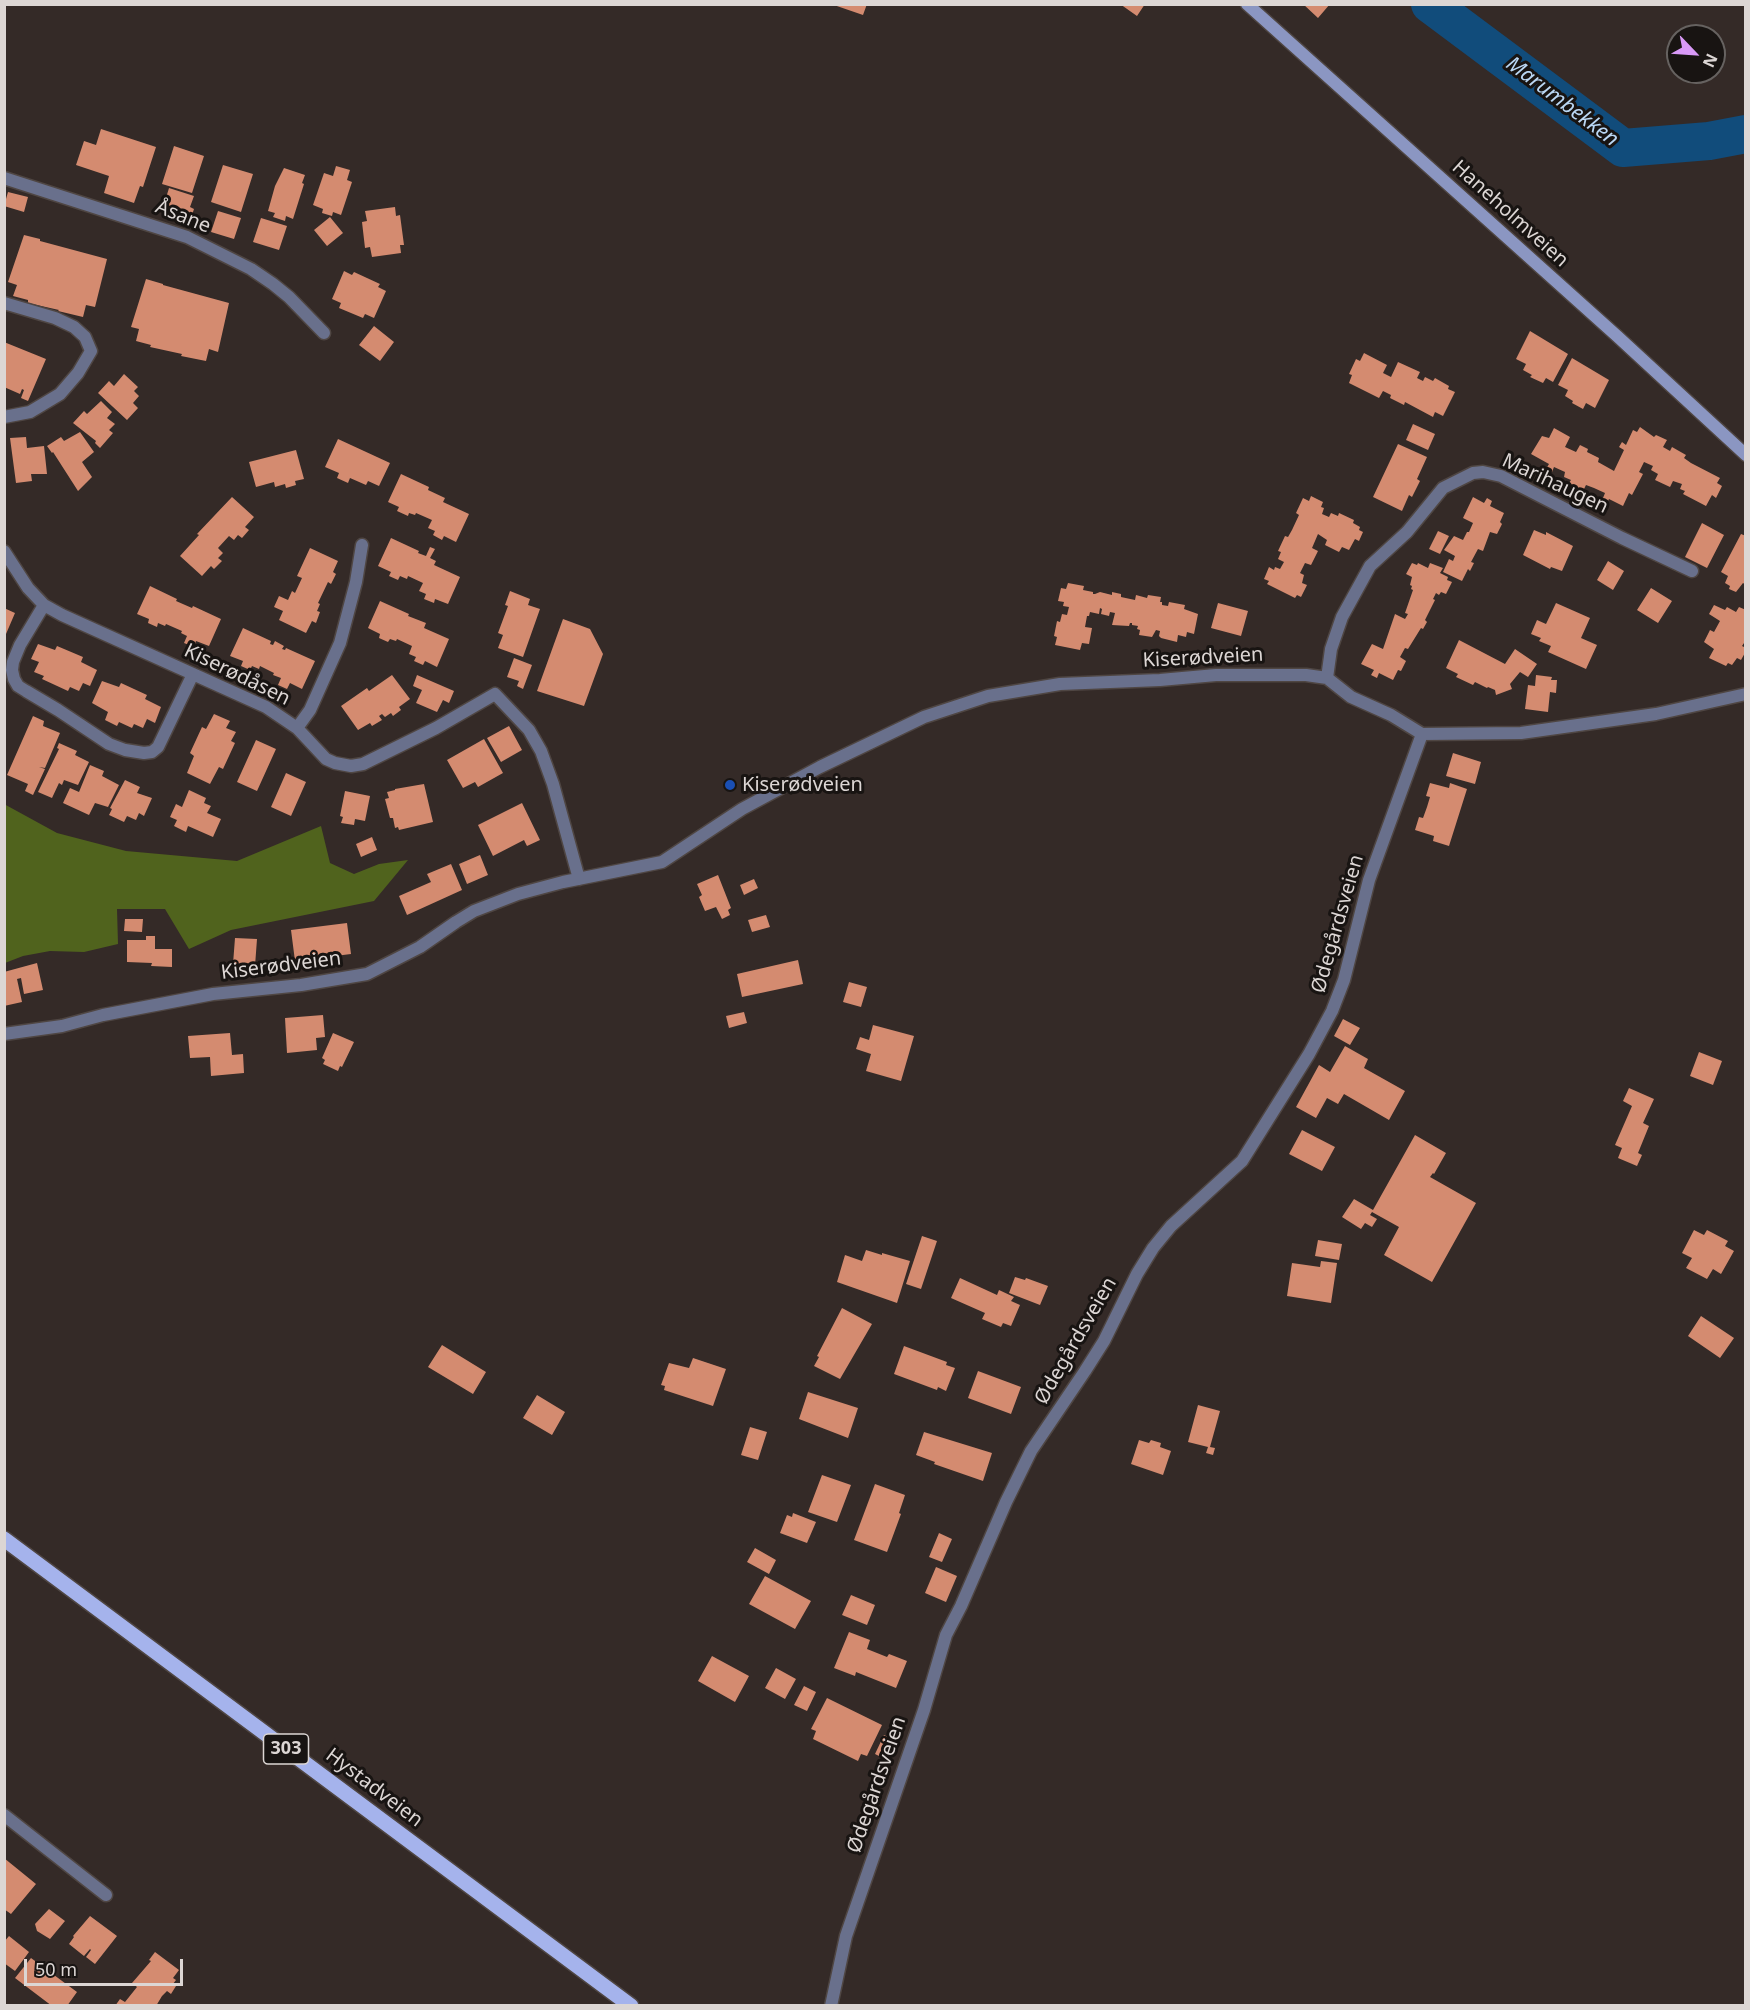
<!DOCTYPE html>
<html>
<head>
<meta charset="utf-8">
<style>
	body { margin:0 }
	#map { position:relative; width:1750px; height:2010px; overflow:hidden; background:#342a27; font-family:"Noto Sans",sans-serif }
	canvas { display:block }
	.frame { position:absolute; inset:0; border:6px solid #dcd6d4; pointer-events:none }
	.north { position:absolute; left:1666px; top:24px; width:60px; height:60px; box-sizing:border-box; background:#181412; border:2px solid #666260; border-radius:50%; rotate:115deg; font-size:16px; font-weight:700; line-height:24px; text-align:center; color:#dcd6d4 }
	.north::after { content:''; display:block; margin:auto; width:21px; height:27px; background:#d99af7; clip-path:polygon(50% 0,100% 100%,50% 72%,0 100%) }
	.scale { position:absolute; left:24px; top:1959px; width:159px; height:27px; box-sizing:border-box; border:3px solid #dcd6d4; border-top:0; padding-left:8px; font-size:18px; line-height:21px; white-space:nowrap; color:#dcd6d4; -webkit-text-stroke:4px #181412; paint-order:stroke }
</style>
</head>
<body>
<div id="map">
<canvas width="1750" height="2010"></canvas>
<div class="frame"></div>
<div class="north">N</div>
<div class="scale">50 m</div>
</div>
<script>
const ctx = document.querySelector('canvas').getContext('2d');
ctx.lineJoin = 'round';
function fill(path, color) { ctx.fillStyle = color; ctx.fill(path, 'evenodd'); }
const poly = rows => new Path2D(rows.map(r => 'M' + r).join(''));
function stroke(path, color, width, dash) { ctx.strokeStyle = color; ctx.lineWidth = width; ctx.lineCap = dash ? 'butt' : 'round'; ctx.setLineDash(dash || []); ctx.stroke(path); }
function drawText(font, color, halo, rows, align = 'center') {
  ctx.font = font + ' "Noto Sans",sans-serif'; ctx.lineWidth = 6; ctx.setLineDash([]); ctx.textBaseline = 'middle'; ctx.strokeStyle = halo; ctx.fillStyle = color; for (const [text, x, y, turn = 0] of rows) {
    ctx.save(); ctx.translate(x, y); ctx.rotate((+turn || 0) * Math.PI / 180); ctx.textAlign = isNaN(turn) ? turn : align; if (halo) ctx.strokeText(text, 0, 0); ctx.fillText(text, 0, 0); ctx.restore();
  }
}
fill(poly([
	[4,804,57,833,126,851,237,861,321,826,330,863,354,874,379,864,408,860,374,901,231,930,189,949,165,909,117,909,118,944,84,952,50,951,23,956,5,963]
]), '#50631d');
stroke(poly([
	[1430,4,1623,148,1709,141,1746,134]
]), '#114c7b', 38);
fill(poly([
	[831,4,867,4,863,15],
	[1120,4,1145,4,1137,16],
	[1303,4,1330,4,1318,18],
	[101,129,156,147,143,187,140,186,134,203,104,193,109,176,76,165,84,141,96,145],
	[174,146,204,156,192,193,162,184],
	[223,165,253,174,241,212,211,202],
	[336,166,350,170,347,180,352,182,341,215,333,212,332,216,322,213,323,209,313,205,324,173,333,176],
	[284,168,305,175,302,183,304,184,293,219,286,216,285,221,273,217,275,213,268,211,275,186],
	[169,188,194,196,190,207,194,209,191,218,162,211],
	[8,192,28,197,24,212,4,206],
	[395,207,396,216,400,215,404,245,400,245,401,253,372,257,370,247,365,248,362,222,367,221,365,211],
	[218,211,241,218,234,239,211,232],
	[330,217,343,233,327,246,314,230],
	[261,218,287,226,279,250,253,242],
	[24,235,40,239,40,241,107,259,95,307,86,305,83,317,58,311,59,310,28,303,28,300,13,296,17,285,8,282],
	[344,271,352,275,354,272,380,284,378,287,386,291,374,318,365,314,363,318,339,308,341,303,332,299],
	[146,279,163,284,163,285,229,303,218,352,209,349,206,361,181,356,182,354,150,347,151,345,136,341,139,329,131,327],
	[374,326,394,342,380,361,359,345],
	[1530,331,1568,354,1553,382,1546,378,1543,383,1530,377,1532,375,1523,370,1526,364,1516,359],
	[4,342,46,359,28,401,21,398,24,390,22,389,20,394,4,387],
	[1364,353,1387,365,1383,373,1391,377,1398,362,1420,372,1417,378,1423,381,1425,377,1433,381,1435,378,1449,386,1448,389,1455,392,1443,416,1435,412,1433,417,1405,402,1404,405,1390,398,1391,395,1383,391,1379,398,1349,383,1352,375,1349,374,1356,359,1360,361],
	[1572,358,1609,380,1595,408,1586,403,1583,409,1572,403,1573,401,1565,396,1568,390,1558,385],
	[124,374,138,387,134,391,139,396,133,403,138,408,127,420,98,393,109,381,114,386],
	[101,401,112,412,107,418,115,424,109,430,113,433,100,448,95,443,96,441,73,423,84,411,87,414],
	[1413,424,1435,434,1428,450,1406,440],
	[1640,427,1654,437,1656,435,1667,440,1663,447,1670,451,1672,447,1686,455,1684,458,1691,463,1720,478,1717,483,1722,486,1716,498,1712,495,1706,506,1683,494,1685,491,1680,489,1682,484,1673,481,1670,487,1655,480,1658,474,1651,470,1653,466,1644,462,1639,472,1643,474,1632,495,1629,493,1623,506,1609,499,1608,501,1603,498,1605,493,1594,488,1586,485,1583,491,1569,483,1571,480,1564,477,1565,472,1554,467,1552,472,1546,469,1549,464,1531,454,1542,436,1549,438,1554,428,1570,437,1565,447,1576,452,1580,445,1588,449,1587,452,1599,458,1598,462,1614,471,1624,450,1619,447,1622,442,1626,445,1633,430,1637,432],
	[80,432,94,452,82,462,92,477,78,491,53,452,52,453,47,446,61,437,64,441],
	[26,437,27,448,44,446,47,474,31,474,32,481,16,483,10,438],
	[338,439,390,463,379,486,368,481,366,485,350,478,348,483,337,478,339,473,325,467],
	[1398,444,1427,457,1417,479,1420,481,1412,497,1409,495,1402,511,1373,497],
	[296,450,304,479,295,481,296,485,286,488,285,484,275,487,274,482,256,487,249,462],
	[401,474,429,487,428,490,445,498,443,502,469,514,456,542,444,536,442,540,433,535,435,531,428,528,432,520,416,513,415,515,409,513,408,516,397,511,399,507,388,502],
	[1311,496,1323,502,1321,507,1324,508,1322,514,1329,517,1331,513,1338,516,1339,513,1354,520,1353,523,1360,527,1359,530,1363,532,1359,541,1355,539,1349,550,1342,547,1339,552,1325,545,1327,540,1318,534,1312,548,1318,551,1311,565,1305,563,1300,573,1304,575,1302,583,1307,585,1301,597,1297,595,1295,598,1267,584,1269,581,1264,579,1269,567,1274,570,1275,567,1280,569,1284,562,1278,559,1281,552,1278,551,1285,536,1288,537,1292,530,1299,515,1296,513,1303,498,1309,501],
	[232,497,254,517,245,527,249,530,242,538,238,535,234,540,229,536,218,548,223,553,218,558,222,561,214,569,211,566,202,576,180,556,199,535,197,534],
	[1473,497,1484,503,1487,498,1492,501,1490,506,1504,513,1500,522,1502,524,1497,534,1490,532,1483,551,1478,549,1471,562,1474,563,1470,571,1468,569,1462,581,1443,572,1449,559,1453,561,1455,556,1444,550,1454,536,1463,540,1467,532,1469,532,1473,523,1463,518],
	[1702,523,1724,535,1707,568,1685,557],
	[1534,530,1546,535,1546,532,1573,546,1562,571,1551,567,1550,569,1523,555],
	[1438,531,1449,536,1440,554,1429,549],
	[1741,534,1746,536,1746,585,1743,583,1736,592,1729,589,1730,586,1725,583,1728,576,1721,572],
	[391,538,419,551,418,553,426,556,430,547,435,549,430,558,436,561,434,565,460,577,448,604,435,599,434,603,424,599,426,594,419,591,423,583,408,576,407,579,400,576,398,580,389,576,391,572,378,566],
	[310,548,338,561,333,572,336,574,331,584,328,582,318,603,320,604,317,611,320,612,316,623,312,621,306,633,279,620,283,611,274,607,279,596,288,600,292,591,295,593,302,578,297,576],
	[1608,561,1624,571,1613,590,1597,580],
	[1412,563,1417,565,1418,563,1428,568,1430,563,1443,568,1440,573,1448,577,1447,580,1452,582,1446,594,1441,592,1439,595,1436,593,1433,599,1435,600,1425,620,1427,622,1423,629,1421,628,1408,649,1405,648,1400,657,1406,661,1401,671,1398,670,1393,680,1379,673,1377,678,1371,675,1374,670,1361,664,1372,644,1383,649,1395,614,1405,619,1408,614,1405,613,1413,590,1411,589,1412,586,1410,585,1412,577,1406,574],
	[1068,583,1084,586,1083,590,1093,592,1093,594,1095,594,1100,592,1112,595,1112,592,1121,594,1121,597,1135,600,1136,595,1147,598,1148,595,1161,597,1160,602,1162,602,1162,605,1168,606,1169,602,1185,605,1184,609,1198,614,1194,634,1187,632,1186,637,1178,635,1177,642,1161,638,1159,636,1160,631,1156,630,1152,637,1139,635,1140,630,1137,629,1138,626,1132,625,1132,623,1130,623,1129,626,1112,625,1115,613,1110,612,1109,616,1101,614,1102,609,1100,608,1099,614,1090,612,1089,616,1087,616,1085,627,1092,628,1089,644,1082,643,1080,650,1055,645,1057,637,1054,636,1057,621,1060,622,1062,614,1067,615,1069,607,1063,606,1064,602,1058,601,1061,588,1066,589],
	[150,586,177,599,176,601,192,608,193,606,221,619,209,646,196,641,194,647,184,643,187,636,181,633,182,631,166,624,165,626,158,623,157,627,148,623,149,619,137,614],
	[1651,588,1672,601,1658,623,1637,610],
	[510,591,530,599,528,605,540,609,523,657,498,648,503,635,498,633,508,606,505,605],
	[380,601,409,614,408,616,426,623,424,628,449,639,437,667,425,661,423,665,414,661,416,657,409,654,412,646,397,639,396,641,390,639,388,642,379,638,380,634,368,628],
	[1218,603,1248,611,1241,636,1211,628],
	[1556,603,1590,618,1581,638,1597,645,1586,669,1548,652,1551,646,1539,641,1541,638,1531,634,1537,620,1546,624],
	[1714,605,1725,610,1727,607,1736,612,1739,607,1746,610,1746,640,1742,646,1746,648,1746,651,1741,660,1737,658,1732,665,1728,663,1726,666,1709,658,1714,649,1704,642,1710,630,1714,632,1720,621,1709,614],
	[4,608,15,613,6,634,4,633],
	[563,619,590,629,603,654,584,706,537,691],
	[243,628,271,641,270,644,273,645,275,641,284,646,282,649,285,650,286,648,315,661,302,689,290,683,287,689,278,685,281,678,273,675,274,673,260,666,259,669,252,666,250,670,241,666,243,661,230,656],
	[1459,640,1505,664,1515,649,1537,664,1528,677,1520,672,1510,684,1512,689,1496,695,1495,690,1488,687,1487,688,1475,682,1473,685,1456,677,1458,674,1446,668],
	[38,644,55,650,57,646,83,657,81,662,97,670,90,686,83,683,79,691,70,687,68,691,42,679,44,676,34,672,39,662,31,659],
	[514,658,532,665,523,689,517,686,519,681,507,677],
	[392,675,410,699,399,707,401,710,393,716,391,713,385,717,382,714,379,716,382,720,372,726,370,723,358,730,341,706,367,688,369,691],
	[417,675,454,691,449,703,443,700,437,712,416,703,422,690,413,686],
	[1536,675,1552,677,1551,680,1557,680,1556,693,1550,692,1548,712,1525,709,1528,685,1535,686],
	[102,681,119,687,121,683,147,695,145,699,161,707,155,723,147,719,143,728,134,724,132,728,119,722,117,726,105,720,108,712,92,703],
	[214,714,230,721,226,728,236,732,231,741,235,743,223,769,219,767,210,784,187,773,194,756,190,753,202,727,206,729],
	[33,716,44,721,43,726,60,733,45,768,39,767,45,769,33,795,25,791,28,784,7,775],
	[509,726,522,750,501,762,487,738],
	[484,739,503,773,478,787,475,782,463,788,447,760],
	[256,740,276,749,257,791,237,782],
	[59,743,77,751,75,755,89,762,78,785,64,780,62,785,59,783,52,798,38,792,59,749,57,748],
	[1453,753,1481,762,1475,784,1446,776],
	[90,765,104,771,102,776,119,785,108,807,95,803,89,815,63,803,70,788,79,792],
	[286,773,306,782,291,816,271,807],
	[125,780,140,787,137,793,152,798,144,816,139,813,136,820,127,816,124,822,109,815,112,809,110,808],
	[1430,783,1449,788,1450,783,1467,789,1449,846,1433,841,1434,836,1415,830,1419,817,1423,818,1427,807,1430,797,1426,796],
	[424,784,433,822,399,830,398,827,395,828,393,818,390,818,385,799,389,798,387,792,395,790,395,789],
	[189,790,206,798,204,803,211,806,207,813,221,819,213,837,188,826,186,832,174,826,177,820,170,817,176,804,182,807],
	[345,791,370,796,365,821,355,819,354,825,341,823,343,817,340,816],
	[522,803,540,840,527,846,524,840,493,856,478,825],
	[372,837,377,850,361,857,356,844],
	[480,855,488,875,467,884,459,864],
	[451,864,462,890,407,915,399,896,431,882,427,874],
	[718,875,731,908,728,910,730,915,722,919,716,907,705,911,699,897,702,895,697,884],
	[754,879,758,888,744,895,740,885],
	[766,915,770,927,752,932,748,920],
	[125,919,143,919,142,932,124,931],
	[347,923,351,954,295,961,291,930],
	[146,936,155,936,155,949,172,949,172,967,151,966,152,963,127,962,127,940,146,940],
	[235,938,257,939,255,966,233,964],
	[798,960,803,984,742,997,737,974],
	[37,963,43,990,24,994,21,978,17,979,22,1002,4,1006,4,972],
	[849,982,867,987,861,1007,843,1002],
	[744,1012,747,1023,729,1028,726,1016],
	[323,1015,325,1037,316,1038,317,1050,287,1053,285,1018],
	[1343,1019,1360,1028,1350,1045,1334,1036],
	[873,1025,914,1036,901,1081,866,1071,871,1054,856,1049,860,1037,869,1040],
	[230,1033,232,1055,243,1054,244,1073,211,1076,210,1057,190,1058,188,1036],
	[333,1033,354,1042,342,1067,340,1066,338,1071,323,1064,325,1060,322,1058],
	[1345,1046,1368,1059,1364,1068,1405,1091,1389,1120,1344,1094,1338,1104,1327,1098,1316,1118,1296,1107,1319,1065,1330,1072],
	[1699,1052,1722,1061,1713,1085,1690,1076],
	[1629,1088,1654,1099,1643,1123,1649,1126,1638,1153,1642,1155,1637,1166,1618,1158,1622,1148,1615,1145,1632,1106,1623,1101],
	[1302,1130,1335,1147,1322,1171,1289,1154],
	[1415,1135,1446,1153,1434,1174,1433,1173,1430,1177,1476,1203,1432,1282,1384,1255,1399,1227,1372,1212,1370,1215,1377,1219,1372,1227,1365,1223,1361,1229,1342,1217,1354,1199,1373,1210],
	[1694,1230,1704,1235,1707,1230,1728,1241,1725,1246,1734,1251,1721,1274,1713,1269,1707,1279,1686,1268,1692,1258,1682,1253],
	[922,1236,937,1241,921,1289,906,1284],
	[1318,1240,1342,1244,1339,1260,1315,1256],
	[866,1250,882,1255,882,1253,910,1261,897,1303,837,1282,845,1255,862,1261],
	[1321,1261,1337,1263,1331,1303,1287,1296,1292,1263,1320,1267],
	[1015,1277,1025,1280,1026,1278,1048,1286,1040,1305,1009,1293],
	[960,1278,997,1295,999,1290,1014,1297,1011,1301,1020,1305,1011,1326,1003,1323,1001,1327,982,1319,985,1313,951,1298],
	[842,1308,872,1324,840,1379,814,1366,819,1357,817,1356],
	[1701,1316,1734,1338,1720,1358,1688,1336],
	[442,1345,486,1372,473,1394,428,1367],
	[904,1346,947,1362,946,1365,955,1368,946,1391,938,1387,937,1390,894,1374],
	[693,1358,726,1369,713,1406,664,1390,665,1386,661,1385,669,1363,689,1368],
	[978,1371,1021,1387,1011,1414,968,1398],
	[808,1392,858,1408,848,1438,799,1419],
	[537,1395,565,1412,552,1435,523,1418],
	[1198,1405,1220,1411,1210,1447,1215,1448,1213,1455,1206,1453,1208,1447,1188,1442],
	[750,1427,767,1432,758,1460,741,1455],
	[924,1432,992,1453,983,1481,934,1464,935,1462,916,1455],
	[1139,1440,1149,1443,1151,1440,1161,1443,1160,1447,1171,1451,1163,1475,1131,1464],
	[822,1475,851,1485,837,1522,808,1512],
	[875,1484,905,1495,899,1513,901,1514,887,1552,854,1540],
	[793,1513,816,1522,807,1543,780,1533,787,1515,792,1517],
	[939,1533,952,1539,942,1562,929,1557],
	[755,1548,776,1560,769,1574,747,1562],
	[936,1567,957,1576,946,1602,925,1593],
	[765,1576,811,1601,795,1629,749,1604],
	[851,1595,875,1605,867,1625,842,1615],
	[849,1632,870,1640,867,1649,887,1657,889,1654,907,1661,896,1688,856,1672,855,1676,834,1668],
	[712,1656,749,1676,735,1702,698,1681],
	[776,1668,796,1679,785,1699,765,1688],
	[804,1686,816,1692,807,1711,794,1705],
	[827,1698,882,1725,867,1756,861,1754,858,1761,813,1739,816,1731,811,1729],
	[884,1735,896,1741,887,1760,875,1754],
	[4,1858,36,1884,11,1914,4,1909],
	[49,1909,65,1921,50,1939,37,1931,35,1924],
	[90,1916,117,1936,95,1964,86,1957,91,1950,90,1949,84,1956,69,1944,74,1937,73,1936],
	[9,1936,29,1952,15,1971,4,1963,4,1942],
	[155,1952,179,1970,173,1978,176,1980,173,1984,176,1986,171,1994,167,1991,162,1996,156,2006,115,2006,120,1999,125,2002,137,1987,132,1983,151,1961,149,1960],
	[31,1958,77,1992,67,2006,52,2006,15,1978]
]), '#d48b70');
const street = poly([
	[4,178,187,237,251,269,273,284,289,297,324,333],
	[4,303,55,318,74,327,85,337,91,351,78,373,60,394,30,412,4,417],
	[4,551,28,588,44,605,62,615,266,707,297,728,326,759,335,763,351,766,363,764,436,728,495,694,529,730,541,751,553,784,579,879],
	[44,605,20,645,13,662,12,670,14,679,18,686,26,691,58,710,109,744,125,750,144,753,152,752,158,747,193,674],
	[1327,678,1331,649,1342,617,1370,566,1407,532,1443,488,1473,473,1483,472,1501,476,1622,538,1692,571],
	[297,728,310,710,340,643,356,582,362,545],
	[4,1034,62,1026,103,1015,213,994,301,985,367,974,420,947,456,922,474,911,518,894,563,882,662,862,742,809,820,767,924,717,988,696,1060,684,1160,680,1216,675,1306,675,1327,678,1351,697,1391,715,1422,734,1521,733,1656,714,1746,694],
	[4,1815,106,1895],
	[831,2006,846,1936,924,1710,946,1635,961,1606,1006,1502,1031,1451,1085,1371,1104,1341,1137,1274,1153,1248,1171,1226,1242,1161,1309,1054,1332,1011,1344,980,1369,880,1422,734]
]);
const secondary = poly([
	[1247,4,1617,336,1746,455]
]);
const primary = poly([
	[4,1539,631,2006]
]);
stroke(street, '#4f4643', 15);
stroke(secondary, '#4f4643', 15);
stroke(primary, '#4f4643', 18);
stroke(street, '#69708c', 12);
stroke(secondary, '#8b96c2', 12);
stroke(primary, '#a5b3ec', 15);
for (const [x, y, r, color] of [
	[730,785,6,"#1a4fb4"]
]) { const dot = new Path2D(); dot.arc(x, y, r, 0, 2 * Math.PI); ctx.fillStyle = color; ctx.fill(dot); stroke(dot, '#181412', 2); }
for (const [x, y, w] of [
	[286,1749,45]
]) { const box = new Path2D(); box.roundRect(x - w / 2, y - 15, w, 30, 4.5); ctx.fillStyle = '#181412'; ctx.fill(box); stroke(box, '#dcd6d4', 1.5); }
drawText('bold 18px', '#dcd6d4', null, [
	["303",286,1749]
]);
drawText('20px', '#dcd6d4', '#181412', [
	["Haneholmveien",1510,214,42],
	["Åsane",183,217,22],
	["Marihaugen",1555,484,25],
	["Kiserødveien",1203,658,-3],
	["Kiserødåsen",237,675,26],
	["Ødegårdsveien",1338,924,-74],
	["Kiserødveien",281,966,-7],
	["Ødegårdsveien",1076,1341,-60],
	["Ødegårdsveien",877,1785,-71],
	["Hystadveien",374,1788,37]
]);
drawText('20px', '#dcd6d4', '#181412', [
	["Kiserødveien",742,785]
], 'left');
drawText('italic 21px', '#bad7f4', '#181412', [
	["Marumbekken",1562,102,37]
]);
</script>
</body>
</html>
